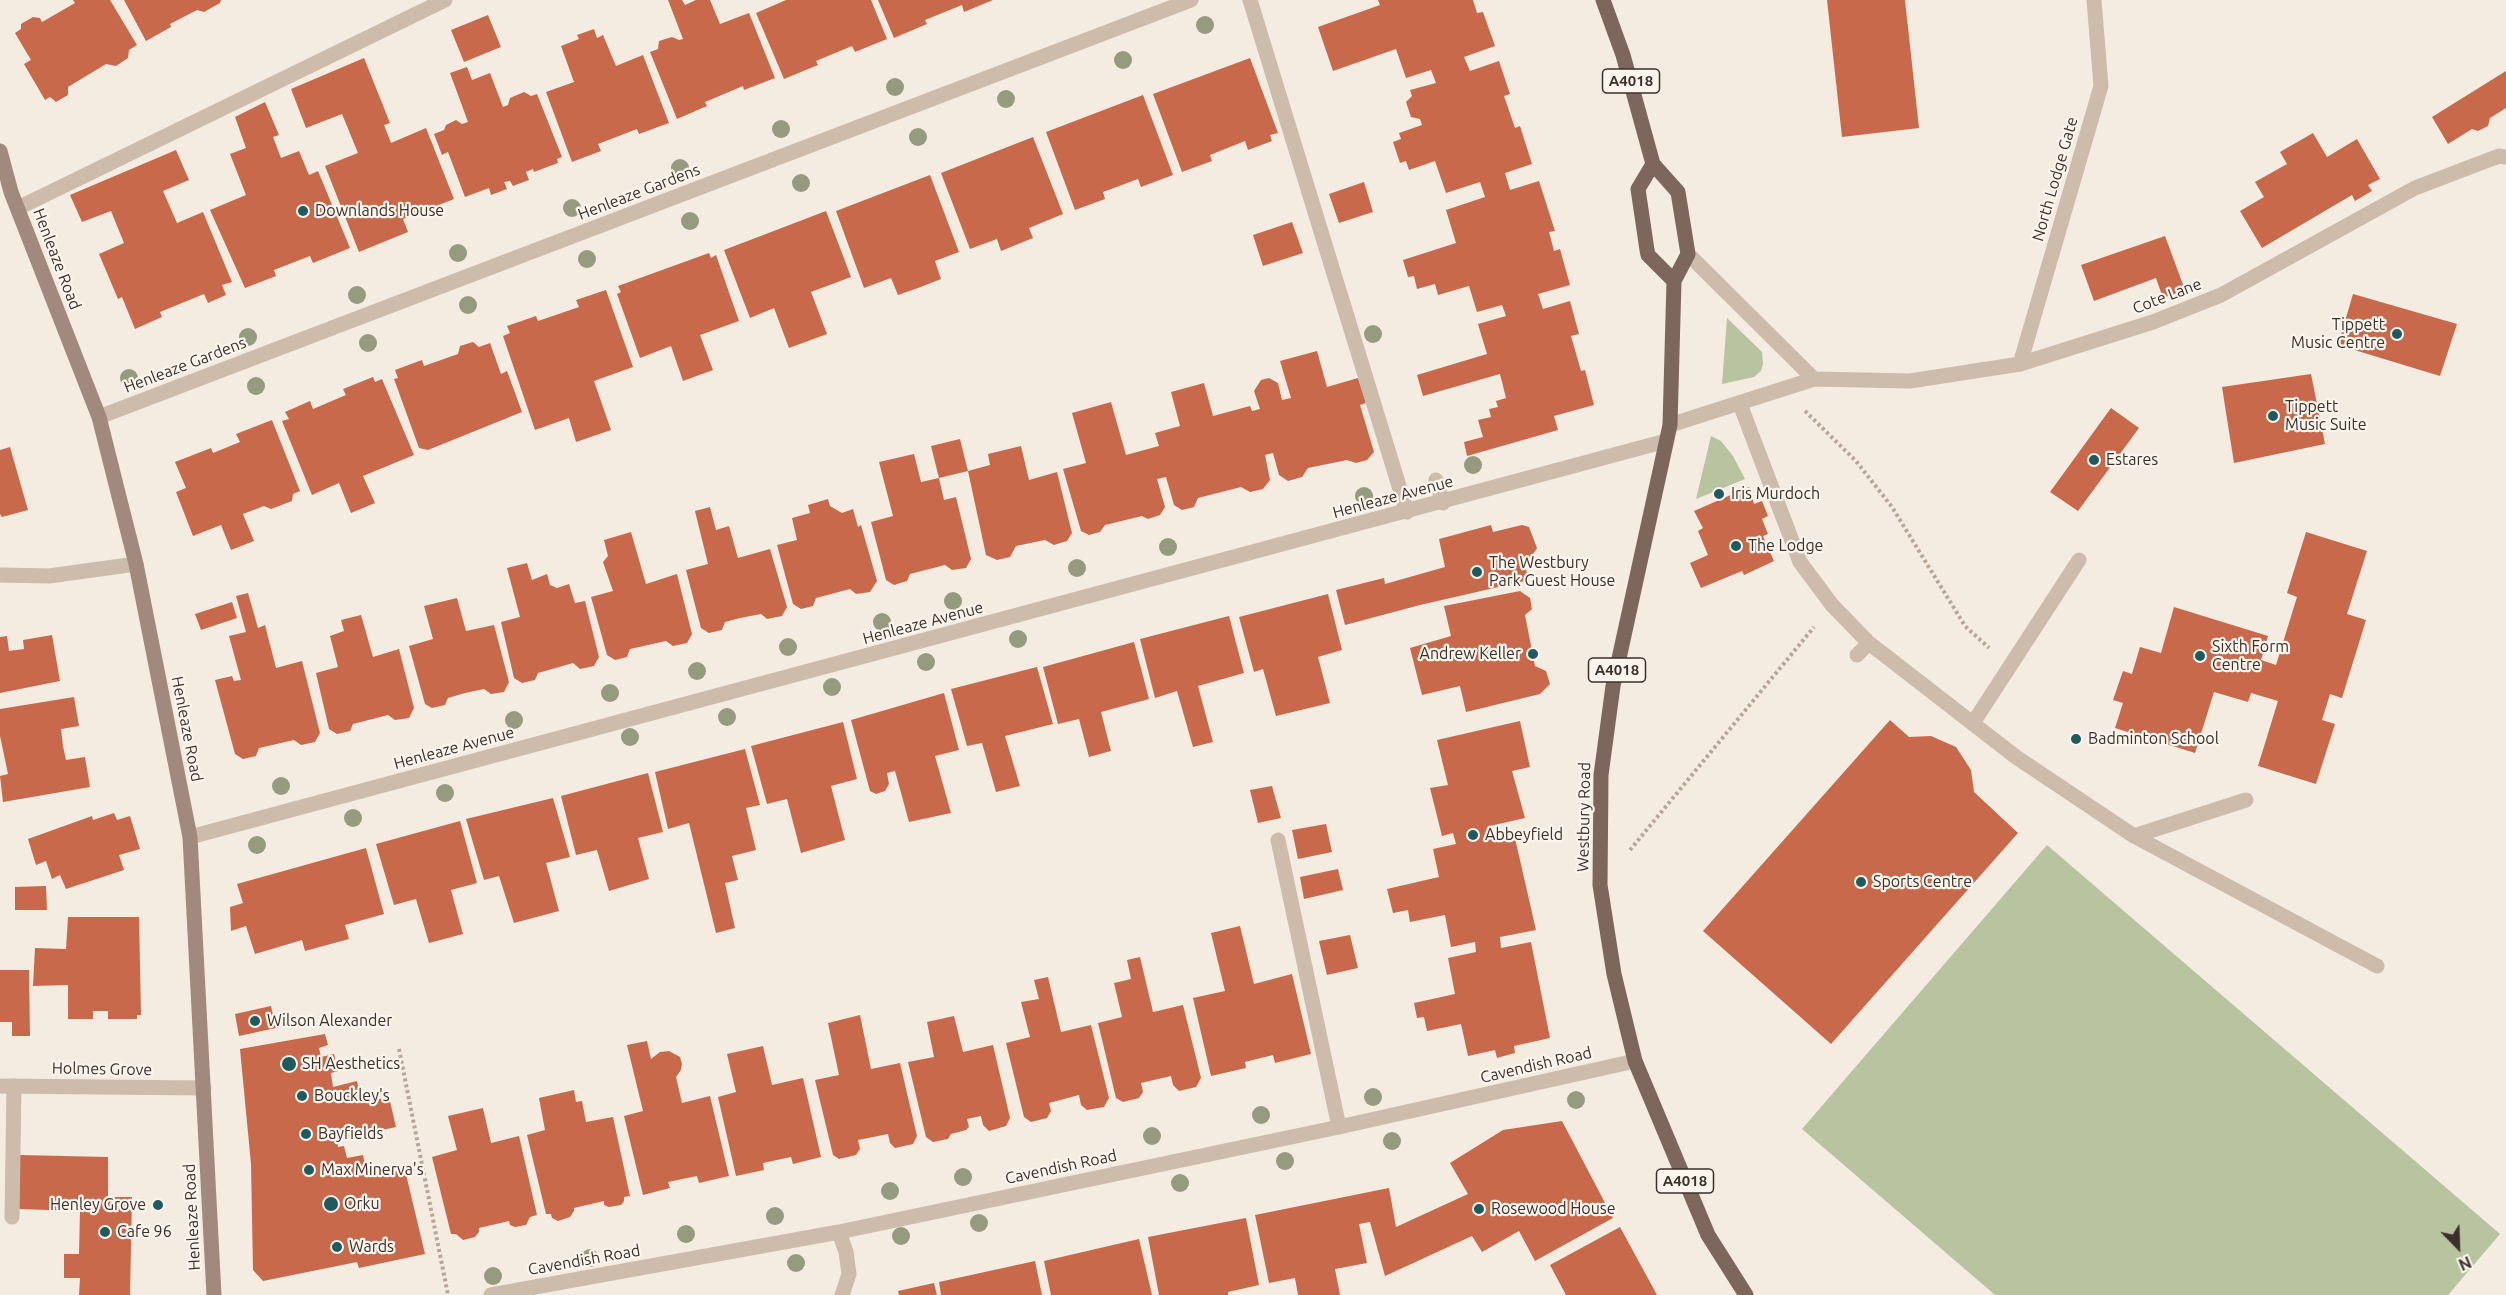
<!DOCTYPE html>
<html>
<head>
<meta charset="utf-8">
<style>
	body { margin:0 }
	#map { position:relative; width:2506px; height:1295px; overflow:hidden; background:#f4ebe1; font-family:Ubuntu,sans-serif }
	canvas { display:block }
	.north { position:absolute; left:2428px; top:1217px; width:60px; height:60px; -webkit-text-stroke:4px #fbf5ee; paint-order:stroke; rotate:157deg; font-size:16px; font-weight:700; line-height:24px; text-align:center; color:#3b302b }
	.north::after { content:''; display:block; margin:auto; width:21px; height:27px; background:#3b302b; clip-path:polygon(50% 0,100% 100%,50% 72%,0 100%) }
</style>
</head>
<body>
<div id="map">
<canvas width="2506" height="1295"></canvas>
<div class="north">N</div>
</div>
<script>
const ctx = document.querySelector('canvas').getContext('2d');
ctx.lineJoin = 'round';
function fill(path, color) { ctx.fillStyle = color; ctx.fill(path, 'evenodd'); }
const poly = rows => new Path2D(rows.map(r => 'M' + r).join(''));
function stroke(path, color, width, dash) { ctx.strokeStyle = color; ctx.lineWidth = width; ctx.lineCap = dash ? 'butt' : 'round'; ctx.setLineDash(dash || []); ctx.stroke(path); }
function drawText(font, color, halo, rows, align = 'center') {
  ctx.font = font + ' Ubuntu,sans-serif'; ctx.lineWidth = 4.5; ctx.setLineDash([]); ctx.textBaseline = 'middle'; ctx.strokeStyle = halo; ctx.fillStyle = color; for (const [text, x, y, turn = 0] of rows) {
    ctx.save(); ctx.translate(x, y); ctx.rotate((+turn || 0) * Math.PI / 180); ctx.textAlign = isNaN(turn) ? turn : align; if (halo) ctx.strokeText(text, 0, 0); ctx.fillText(text, 0, 0); ctx.restore();
  }
}
fill(poly([
	[1727,318,1762,352,1763,364,1761,371,1754,377,1722,384],
	[1711,436,1721,441,1733,456,1745,479,1696,499],
	[2047,845,2500,1234,2448,1295,1995,1295,1802,1129]
]), '#b8c4a0');
fill(poly([
	[73,0,110,0,137,45,129,50,128,58,116,66,106,64,68,87,68,95,56,102,50,97,45,100,24,64,31,60,15,33,21,29,21,24,33,17,40,18,42,22,75,3],
	[124,0,221,0,220,3,204,12,197,10,170,24,171,27,146,41],
	[668,0,682,0,685,5,696,0,710,0,720,24,749,13,775,78,744,90,743,86,705,102,707,106,677,119,650,52,658,49,659,41,672,37,679,40,683,39],
	[786,0,871,0,887,39,855,52,852,46,816,61,818,65,784,79,756,13],
	[878,0,993,0,964,12,962,5,925,20,927,24,894,38],
	[1378,0,1473,0,1477,13,1483,12,1495,46,1464,57,1470,71,1499,61,1510,94,1504,96,1515,128,1520,126,1532,164,1505,173,1510,190,1539,181,1555,231,1549,232,1554,251,1560,249,1570,285,1538,294,1543,309,1570,301,1579,334,1571,336,1581,371,1585,370,1594,405,1554,416,1558,430,1467,456,1464,442,1483,437,1478,420,1491,417,1489,409,1498,407,1496,401,1506,398,1500,374,1423,396,1417,375,1487,354,1478,324,1506,316,1502,305,1477,312,1469,286,1438,295,1435,284,1417,289,1414,276,1408,277,1403,260,1456,243,1446,210,1485,197,1480,182,1446,193,1435,161,1409,170,1406,161,1400,163,1393,142,1401,139,1399,133,1422,125,1420,119,1411,117,1406,102,1412,96,1410,90,1436,83,1431,70,1406,78,1396,49,1333,71,1318,27,1380,5],
	[1827,0,1905,0,1919,128,1842,137],
	[488,15,501,47,464,62,451,30],
	[594,29,597,38,603,35,616,66,643,55,669,123,639,134,637,129,598,144,601,151,572,162,546,92,574,82,561,46,579,39,577,35],
	[364,58,390,123,384,125,391,143,426,128,454,199,403,219,408,232,359,252,325,166,358,153,342,114,306,128,291,89],
	[1250,58,1278,133,1270,135,1272,141,1248,150,1245,141,1210,155,1212,161,1182,172,1153,94],
	[467,67,472,80,490,73,503,107,508,105,510,98,524,92,531,96,537,94,562,157,557,159,558,163,534,172,533,169,526,172,529,180,513,186,510,181,504,182,507,189,491,195,489,188,465,197,448,152,442,155,434,134,444,130,446,125,456,120,462,124,468,122,450,73],
	[2506,71,2506,108,2490,118,2488,126,2478,131,2472,129,2448,144,2432,117],
	[1143,95,1173,175,1141,187,1138,179,1103,192,1105,199,1075,210,1046,132],
	[265,102,279,135,273,137,281,158,299,151,309,175,318,171,350,248,313,263,310,256,274,270,276,276,245,288,210,210,246,195,230,154,246,148,235,117],
	[2313,133,2327,157,2357,139,2380,179,2368,185,2372,191,2355,201,2352,195,2262,248,2240,211,2264,197,2255,182,2287,164,2280,152],
	[1033,137,1063,214,1029,228,1033,238,1001,251,997,239,970,249,941,173],
	[176,150,189,180,163,191,177,223,203,212,232,282,222,285,226,295,208,303,204,294,160,312,162,317,135,329,122,297,118,299,99,254,124,243,111,211,82,222,70,195],
	[930,175,959,252,935,261,941,279,918,288,898,295,891,278,864,288,836,211],
	[1364,182,1373,212,1339,223,1329,194],
	[826,211,851,277,811,292,827,334,789,348,774,308,750,318,724,250],
	[1292,222,1303,253,1263,266,1253,235],
	[2165,236,2185,290,2163,298,2156,278,2094,301,2081,265],
	[709,253,711,258,716,255,739,321,700,335,713,370,683,381,671,346,640,358,617,294,621,292,618,286],
	[606,290,633,367,594,381,611,430,576,442,569,418,535,430,503,336,510,333,507,326,536,316,538,321,579,307,576,300],
	[2353,294,2457,324,2440,376,2338,345],
	[473,342,479,347,490,343,501,374,507,371,522,412,428,450,419,448,394,379,398,378,395,370,422,360,424,366,458,354,460,346],
	[1317,351,1327,387,1358,378,1366,403,1360,405,1374,452,1367,460,1356,463,1347,460,1308,468,1302,477,1288,481,1279,475,1273,453,1265,455,1270,480,1263,489,1250,492,1241,487,1198,498,1194,507,1182,510,1174,505,1166,477,1157,479,1165,507,1160,515,1148,519,1142,516,1105,525,1100,532,1089,535,1081,531,1063,469,1086,463,1072,413,1111,402,1126,455,1159,446,1155,433,1180,426,1171,392,1204,383,1213,416,1250,406,1252,411,1260,409,1254,391,1261,380,1269,378,1278,383,1282,400,1291,398,1280,361],
	[2311,374,2325,444,2234,463,2222,387],
	[373,377,375,382,382,379,414,455,363,476,375,503,351,513,339,483,312,495,282,421,289,419,285,412,310,401,313,409,346,395,343,389],
	[2111,408,2139,428,2078,511,2050,492],
	[272,420,300,491,293,494,292,501,271,509,264,506,243,514,254,541,231,550,221,525,193,536,176,492,186,488,175,462,211,448,213,453,240,442,236,434],
	[960,439,968,471,939,478,931,446],
	[1021,446,1029,480,1057,472,1072,533,1067,541,1054,545,1045,540,1016,546,1010,557,997,560,986,555,968,471,990,465,988,454],
	[10,447,28,510,2,517,0,514,0,450],
	[914,454,921,482,939,478,944,500,956,497,971,559,966,568,952,570,945,565,910,574,907,581,894,585,886,580,871,522,893,516,879,462],
	[1749,487,1754,504,1762,501,1768,516,1762,519,1768,534,1763,536,1774,561,1744,575,1742,571,1701,588,1690,563,1708,555,1698,531,1703,528,1694,511],
	[828,499,830,506,842,513,853,509,858,527,861,525,877,581,870,592,856,594,850,589,816,598,813,606,801,609,793,604,777,545,797,540,792,518,810,513,808,505],
	[710,507,716,530,729,526,738,558,770,549,787,607,782,616,767,619,761,614,740,618,725,622,722,630,709,633,701,628,686,570,708,564,695,511],
	[1491,525,1493,532,1522,525,1529,527,1537,548,1530,559,1524,563,1529,580,1420,605,1345,625,1336,590,1384,578,1385,584,1445,567,1439,539],
	[631,532,646,584,677,574,692,634,687,643,673,646,666,641,630,649,627,657,615,660,607,655,591,597,613,591,603,562,608,556,604,540],
	[2306,532,2367,551,2347,614,2366,620,2342,698,2330,694,2322,720,2335,724,2316,784,2258,766,2278,701,2251,693,2248,702,2214,692,2195,753,2115,728,2123,703,2113,700,2123,671,2132,674,2140,647,2161,653,2174,607,2268,636,2261,660,2276,665,2297,597,2287,593],
	[527,563,532,580,547,574,550,585,557,588,569,584,575,603,585,601,599,657,594,666,580,669,573,663,538,673,535,680,522,683,514,678,501,622,520,617,507,568],
	[1520,591,1530,598,1532,609,1525,615,1535,666,1546,671,1550,684,1540,694,1466,712,1460,686,1422,695,1410,648,1451,636,1444,606],
	[248,593,258,628,265,625,276,668,302,661,320,733,315,742,301,745,294,740,259,748,256,756,243,759,235,754,215,680,232,676,234,681,241,680,229,636,246,632,236,596],
	[1328,594,1342,650,1318,657,1330,703,1276,716,1263,669,1254,672,1239,617],
	[457,598,466,631,494,625,509,682,504,692,491,694,484,689,465,693,448,698,445,705,432,708,425,704,409,646,433,639,424,606],
	[232,602,237,618,201,630,195,614],
	[361,615,373,657,399,649,414,708,409,718,395,720,388,715,353,724,350,731,337,734,329,729,316,673,338,667,330,636,344,631,341,620],
	[1229,616,1244,673,1198,686,1213,742,1193,747,1177,691,1155,698,1140,639],
	[52,635,60,681,0,693,0,637,7,636,9,651,24,649,23,640],
	[1134,642,1149,699,1101,712,1111,751,1089,757,1079,719,1058,724,1043,667],
	[1037,667,1053,724,1005,736,1020,786,996,792,982,743,967,746,951,689],
	[944,693,959,750,935,756,951,813,909,822,895,771,887,773,889,784,885,791,876,794,870,791,851,720],
	[74,697,79,726,61,729,63,746,66,760,85,757,90,787,3,802,0,776,8,774,0,736,0,709],
	[1890,720,1909,737,1931,736,1956,747,1971,770,1974,792,2018,833,1831,1044,1703,931],
	[1520,721,1530,767,1512,771,1525,818,1490,826,1493,838,1514,834,1536,930,1500,937,1501,948,1531,942,1550,1038,1514,1046,1515,1053,1497,1058,1495,1050,1468,1056,1461,1024,1427,1031,1424,1017,1417,1018,1414,1003,1455,994,1448,958,1476,952,1475,942,1451,947,1445,915,1410,922,1408,910,1393,913,1387,889,1439,877,1433,849,1456,844,1453,833,1442,836,1430,788,1448,785,1437,740],
	[843,722,857,779,831,786,845,840,801,853,787,799,767,804,751,746],
	[745,749,760,805,746,808,756,850,732,856,738,880,725,883,735,928,716,933,689,823,668,829,655,772],
	[648,773,663,832,638,838,649,879,609,891,597,850,576,855,561,796],
	[1272,786,1281,818,1258,823,1250,790],
	[553,798,570,857,546,863,559,911,514,923,499,876,484,880,466,819],
	[114,813,117,820,130,816,140,849,119,855,124,870,66,889,60,875,52,879,46,861,36,865,28,839,92,816,93,820],
	[460,821,477,883,451,890,463,934,429,943,416,899,394,905,376,844],
	[1326,824,1332,852,1298,859,1292,830],
	[366,848,384,914,345,925,349,939,305,951,302,940,255,954,246,926,231,931,230,907,243,903,237,884],
	[1338,869,1343,890,1304,899,1300,877],
	[46,886,47,910,15,910,15,887],
	[68,917,139,917,141,1015,137,1015,137,1019,108,1019,108,1011,93,1011,93,1019,68,1019,68,985,33,986,35,948,66,949],
	[1240,926,1254,984,1292,974,1311,1054,1275,1063,1273,1055,1245,1062,1246,1068,1211,1076,1193,998,1225,991,1211,933],
	[1350,935,1358,968,1327,975,1319,941],
	[1140,957,1153,1012,1183,1005,1201,1078,1196,1087,1179,1091,1173,1085,1171,1076,1141,1083,1143,1092,1139,1098,1123,1102,1116,1098,1098,1023,1122,1017,1114,983,1131,979,1127,960],
	[0,970,29,970,30,1036,12,1036,12,1022,0,1022],
	[1048,977,1061,1032,1091,1025,1109,1098,1104,1107,1087,1110,1081,1105,1079,1095,1049,1103,1051,1111,1047,1118,1031,1122,1024,1117,1006,1043,1030,1037,1021,1002,1039,999,1034,980],
	[271,1006,276,1028,239,1036,235,1014],
	[860,1015,871,1069,900,1063,917,1136,913,1144,895,1148,890,1143,888,1134,858,1140,860,1149,856,1155,839,1159,833,1155,815,1080,839,1075,828,1023],
	[954,1016,963,1052,993,1045,1010,1118,1006,1126,989,1131,983,1125,981,1116,967,1119,969,1127,966,1130,951,1134,948,1139,933,1142,926,1137,908,1062,934,1057,927,1022],
	[325,1034,328,1045,319,1048,321,1057,334,1054,338,1071,331,1073,333,1087,357,1081,361,1103,389,1097,396,1127,337,1140,338,1147,344,1146,347,1158,363,1155,367,1176,405,1170,425,1254,359,1268,357,1262,263,1281,253,1270,251,1164,240,1049],
	[647,1041,651,1059,660,1052,669,1051,680,1057,682,1064,681,1070,676,1077,682,1103,710,1096,729,1176,699,1183,697,1176,668,1182,670,1188,643,1195,624,1116,643,1111,627,1045],
	[763,1046,772,1085,803,1078,821,1157,793,1164,791,1157,763,1163,764,1170,736,1176,718,1097,736,1092,727,1054],
	[574,1090,576,1102,582,1101,586,1122,613,1117,630,1196,624,1197,624,1201,621,1205,609,1207,604,1205,604,1201,574,1208,574,1211,570,1217,558,1221,552,1218,551,1214,546,1214,527,1135,545,1130,539,1098],
	[483,1108,491,1143,519,1136,537,1215,530,1217,526,1225,515,1227,510,1225,509,1221,479,1228,479,1232,475,1237,463,1240,456,1234,451,1234,432,1157,457,1150,448,1116],
	[1562,1121,1613,1218,1535,1261,1519,1231,1482,1252,1472,1236,1385,1276,1370,1222,1359,1224,1367,1263,1335,1269,1340,1295,1298,1295,1295,1278,1269,1283,1255,1215,1389,1188,1396,1227,1468,1194,1450,1163,1503,1130],
	[20,1155,108,1157,108,1197,132,1197,130,1295,79,1295,80,1278,64,1278,64,1254,79,1254,80,1211,19,1209],
	[1246,1218,1259,1285,1228,1292,1228,1295,1159,1295,1148,1237],
	[1620,1227,1657,1295,1566,1295,1550,1265],
	[1139,1239,1152,1295,1051,1295,1044,1261],
	[1035,1261,1042,1295,941,1295,939,1282],
	[934,1283,937,1295,899,1295,898,1291]
]), '#c8694b');
stroke(poly([
	[1805,411,1856,461,1892,507,1965,626,1989,648],
	[1630,850,1814,627],
	[399,1049,448,1295]
]), '#b9a596', 4, [3, 3]);
stroke(poly([
	[1250,0,1407,512],
	[18,208,445,0],
	[2020,364,2101,86,2094,0],
	[1740,404,1800,562,1832,605,1869,643,2016,757,2134,836,2377,966],
	[1436,480,1443,503],
	[1857,655,1869,643],
	[1973,723,2079,560],
	[2134,836,2246,800],
	[1278,840,1339,1127],
	[12,1217,14,1086]
]), '#cdbbac', 15);
stroke(poly([
	[1688,254,1814,379],
	[99,417,1191,0],
	[1670,425,1814,379,1910,381,2020,364,2153,322,2221,295,2415,188,2499,156,2506,157],
	[0,575,49,576,136,564],
	[190,837,1666,441],
	[0,1086,204,1088],
	[839,1232,846,1252,849,1274,842,1295],
	[491,1295,839,1232,1339,1127,1635,1061]
]), '#cdbbac', 15);
stroke(poly([
	[0,151,11,192,99,417,136,564,190,837,214,1295]
]), '#a18a7d', 15);
stroke(poly([
	[1603,0,1623,55,1653,164,1678,192,1688,254,1674,281,1670,425,1613,686,1601,775,1600,885,1614,974,1635,1061,1708,1235,1746,1295],
	[1653,164,1638,189,1647,250,1648,255,1674,281]
]), '#7d675c', 15);
ctx.fillStyle = '#969b7f';
for (const [x, y] of [
	[1205,25],
	[1123,60],
	[895,87],
	[1006,99],
	[781,129],
	[918,137],
	[680,168],
	[801,183],
	[572,208],
	[690,221],
	[458,253],
	[587,259],
	[357,295],
	[468,305],
	[1373,334],
	[248,337],
	[368,343],
	[129,378],
	[256,386],
	[1473,465],
	[1364,496],
	[1168,547],
	[1077,568],
	[953,601],
	[882,622],
	[1018,639],
	[788,647],
	[926,662],
	[697,671],
	[832,687],
	[610,693],
	[727,717],
	[514,720],
	[630,737],
	[281,786],
	[445,793],
	[353,818],
	[257,845],
	[1373,1097],
	[1576,1100],
	[1261,1115],
	[1152,1136],
	[1392,1141],
	[1285,1161],
	[963,1177],
	[1180,1183],
	[890,1191],
	[775,1216],
	[979,1223],
	[686,1234],
	[901,1236],
	[590,1258],
	[796,1263],
	[493,1276]
]) { ctx.beginPath(); ctx.arc(x, y, 9, 0, 2 * Math.PI); ctx.fill(); }
for (const [x, y, r, color] of [
	[303,211,6,"#1f5a5e"],
	[2397,334,6,"#1f5a5e"],
	[2273,416,6,"#1f5a5e"],
	[2094,460,6,"#1f5a5e"],
	[1719,494,6,"#1f5a5e"],
	[1736,546,6,"#1f5a5e"],
	[1477,572,6,"#1f5a5e"],
	[1533,654,6,"#1f5a5e"],
	[2200,656,6,"#1f5a5e"],
	[2076,739,6,"#1f5a5e"],
	[1473,835,6,"#1f5a5e"],
	[1861,882,6,"#1f5a5e"],
	[255,1021,6,"#1f5a5e"],
	[289,1064,8,"#1f5a5e"],
	[302,1096,6,"#1f5a5e"],
	[306,1134,6,"#1f5a5e"],
	[309,1170,6,"#1f5a5e"],
	[331,1204,8,"#1f5a5e"],
	[158,1205,6,"#1f5a5e"],
	[1479,1209,6,"#1f5a5e"],
	[105,1232,6,"#1f5a5e"],
	[337,1247,6,"#1f5a5e"]
]) { const dot = new Path2D(); dot.arc(x, y, r, 0, 2 * Math.PI); ctx.fillStyle = color; ctx.fill(dot); stroke(dot, '#fbf5ee', 2); }
for (const [x, y, w] of [
	[1631,81,57],
	[1617,670,57],
	[1685,1181,57]
]) { const box = new Path2D(); box.roundRect(x - w / 2, y - 12, w, 24, 4.5); ctx.fillStyle = '#fbf5ee'; ctx.fill(box); stroke(box, '#3b302b', 1.5); }
drawText('bold 15px', '#3b302b', null, [
	["A4018",1631,81],
	["A4018",1617,670],
	["A4018",1685,1181]
]);
drawText('16px', '#3b302b', '#fbf5ee', [
	["North Lodge Gate",2055,179,-74],
	["Henleaze Gardens",639,192,-21],
	["Henleaze Road",57,259,69],
	["Cote Lane",2167,296,-21],
	["Henleaze Gardens",185,365,-21],
	["Henleaze Avenue",1393,497,-15],
	["Henleaze Avenue",923,623,-15],
	["Henleaze Road",187,729,79],
	["Henleaze Avenue",454,748,-15],
	["Westbury Road",1584,817,-89],
	["Cavendish Road",1536,1065,-13],
	["Holmes Grove",102,1069,1],
	["Cavendish Road",1061,1167,-12],
	["Henleaze Road",192,1217,-93],
	["Cavendish Road",584,1260,-10]
]);
drawText('16px', '#3b302b', '#fbf5ee', [
	["Downlands House",315,211],
	["Tippett",2385,325,"right"],
	["Music Centre",2385,343,"right"],
	["Tippett",2285,407],
	["Music Suite",2285,425],
	["Estares",2106,460],
	["Iris Murdoch",1731,494],
	["The Lodge",1748,546],
	["The Westbury",1489,563],
	["Park Guest House",1489,581],
	["Sixth Form",2212,647],
	["Centre",2212,665],
	["Andrew Keller",1521,654,"right"],
	["Badminton School",2088,739],
	["Abbeyfield",1485,835],
	["Sports Centre",1873,882],
	["Wilson Alexander",267,1021],
	["SH Aesthetics",302,1064],
	["Bouckley's",314,1096],
	["Bayfields",318,1134],
	["Max Minerva's",321,1170],
	["Orku",344,1204],
	["Henley Grove",146,1205,"right"],
	["Rosewood House",1491,1209],
	["Cafe 96",117,1232],
	["Wards",349,1247]
], 'left');
</script>
</body>
</html>
